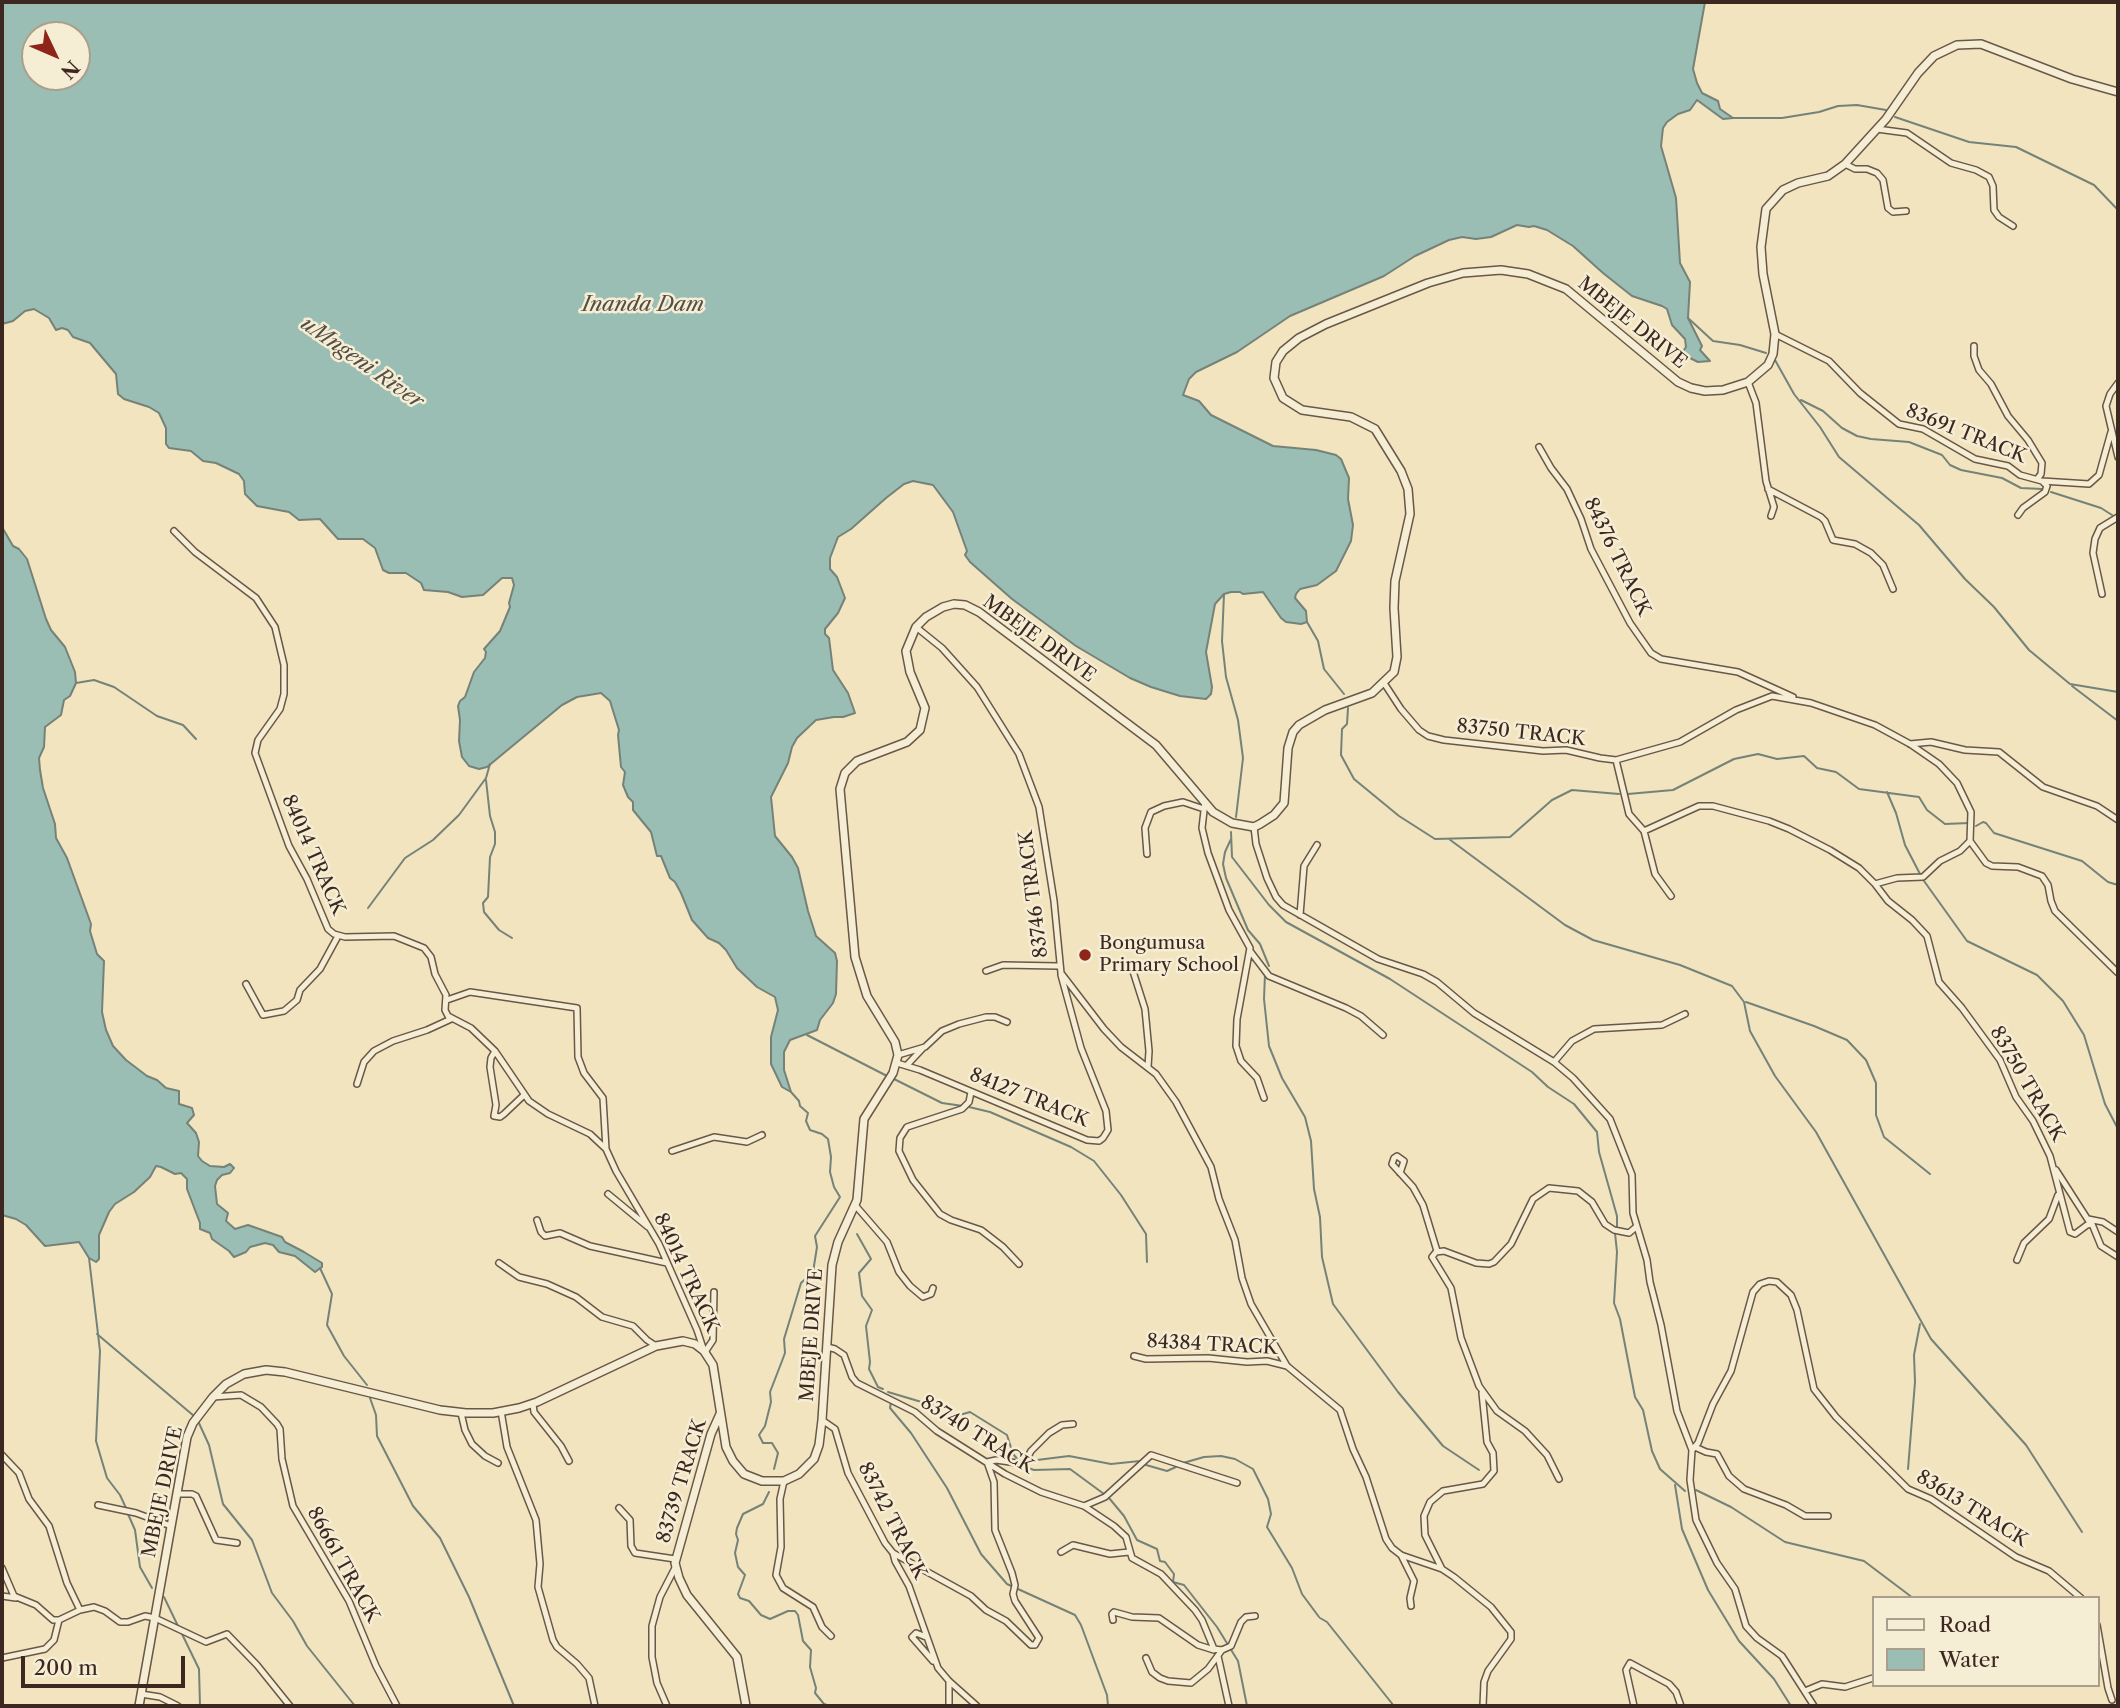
<!DOCTYPE html>
<html>
<head>
<meta charset="utf-8">
<style>
	body { margin:0 }
	#map { position:relative; width:2120px; height:1708px; overflow:hidden; background:#f1e4be; font-family:"Libre Caslon Text",serif }
	canvas { display:block }
	.frame { position:absolute; inset:0; border:4px solid #3c2820; pointer-events:none }
	.legend { position:absolute; left:1872px; top:1596px; width:228px; height:91px; box-sizing:border-box; background:#f6edd5; border:2px solid #ac9e8d; margin:0; padding:9px 12px; list-style:none; font-size:21px; color:#3c2820 }
	.legend li { display:flex; align-items:center; gap:14px; height:35px }
	.legend b { width:35px; border:2px solid #ac9e8d }
	.north { position:absolute; left:21px; top:21px; width:70px; height:70px; box-sizing:border-box; background:#f6edd5; border:2px solid #ac9e8d; border-radius:50%; rotate:134deg; font-size:19px; font-weight:700; line-height:28px; text-align:center; color:#3c2820 }
	.north::after { content:''; display:block; margin:auto; width:24px; height:32px; background:#8f2418; clip-path:polygon(50% 0,100% 100%,50% 72%,0 100%) }
	.scale { position:absolute; left:21px; top:1656px; width:164px; height:32px; box-sizing:border-box; border:4px solid #3c2820; border-top:0; padding-left:9px; font-size:21px; line-height:24px; white-space:nowrap; color:#3c2820; -webkit-text-stroke:5px #f6edd5; paint-order:stroke }
</style>
</head>
<body>
<div id="map">
<canvas width="2120" height="1708"></canvas>
<div class="frame"></div>
<ul class="legend">
<li><b style="height:9px;background:#f6edd5"></b>Road</li>
<li><b style="height:19px;background:#9bbeb4"></b>Water</li>
</ul>
<div class="north">N</div>
<div class="scale">200 m</div>
</div>
<script>
const ctx = document.querySelector('canvas').getContext('2d');
ctx.lineJoin = 'round';
function fill(path, color) { ctx.fillStyle = color; ctx.fill(path, 'evenodd'); }
const poly = rows => new Path2D(rows.map(r => 'M' + r).join(''));
function stroke(path, color, width, dash) { ctx.strokeStyle = color; ctx.lineWidth = width; ctx.lineCap = dash ? 'butt' : 'round'; ctx.setLineDash(dash || []); ctx.stroke(path); }
function drawText(font, color, halo, rows, align = 'center') {
  ctx.font = font + ' "Libre Caslon Text",serif'; ctx.lineWidth = 5; ctx.setLineDash([]); ctx.textBaseline = 'middle'; ctx.strokeStyle = halo; ctx.fillStyle = color; for (const [text, x, y, turn = 0] of rows) {
    ctx.save(); ctx.translate(x, y); ctx.rotate((+turn || 0) * Math.PI / 180); ctx.textAlign = isNaN(turn) ? turn : align; if (halo) ctx.strokeText(text, 0, 0); ctx.fillText(text, 0, 0); ctx.restore();
  }
}
const water = poly([
	[2,2,1705,2,1693,69,1697,83,1702,93,1718,101,1720,109,1733,118,1723,119,1697,100,1690,110,1678,114,1667,122,1663,128,1661,146,1676,198,1680,263,1690,282,1688,318,1702,346,1700,350,1710,361,1698,362,1686,356,1681,360,1679,357,1686,347,1685,339,1672,325,1667,309,1662,306,1632,296,1603,273,1573,246,1547,230,1534,226,1529,227,1517,225,1491,237,1476,239,1462,237,1449,240,1415,256,1384,276,1290,316,1237,352,1196,372,1189,379,1183,395,1199,401,1211,415,1273,446,1316,450,1336,455,1341,459,1349,478,1348,499,1353,525,1351,541,1336,571,1317,585,1300,589,1296,594,1295,598,1306,611,1307,622,1301,624,1286,622,1281,618,1263,592,1243,594,1240,592,1231,592,1224,594,1215,604,1206,652,1212,687,1211,694,1206,699,1180,696,1151,687,1130,678,1076,646,1012,599,970,562,965,555,967,551,953,512,933,485,913,481,904,484,886,498,851,529,838,537,830,558,830,569,837,577,845,598,838,613,825,629,825,634,829,638,833,670,848,693,855,713,843,717,834,717,816,720,797,738,792,747,788,763,771,797,775,836,792,857,798,868,808,911,816,936,835,953,837,961,836,994,833,1003,820,1020,817,1030,790,1040,784,1052,784,1070,791,1092,782,1087,771,1064,771,1037,778,1010,775,997,757,987,737,968,726,950,719,943,708,938,692,920,681,893,675,882,670,878,661,856,657,856,651,832,633,810,633,802,628,797,623,785,625,772,621,767,618,735,619,730,610,701,601,693,577,697,562,705,487,767,479,769,469,766,462,757,459,741,460,720,458,706,460,701,465,697,474,672,485,658,486,652,484,649,500,631,510,607,509,603,514,585,512,578,502,578,483,595,462,597,448,592,424,590,421,583,406,573,389,573,383,570,375,548,363,539,338,539,320,519,299,520,289,512,257,506,245,494,244,481,239,474,216,463,203,461,191,451,169,448,166,444,166,428,159,413,149,407,124,399,118,394,116,374,90,343,73,337,68,330,62,328,56,330,49,318,34,309,25,311,13,321,2,324,2,2],
	[35,35,77,35,77,77,35,77,35,35],
	[2,527,13,546,19,549,27,559,46,619,51,630,65,647,75,672,76,683,70,696,64,700,61,715,45,727,44,747,39,758,40,770,43,788,55,824,56,838,67,858,91,924,90,931,97,954,104,961,102,1012,106,1030,113,1046,126,1060,147,1076,157,1080,166,1088,179,1091,179,1104,192,1108,194,1115,187,1123,196,1133,199,1142,198,1156,202,1161,210,1166,224,1167,230,1164,234,1168,230,1173,222,1175,217,1180,215,1186,217,1204,228,1213,226,1221,235,1229,248,1225,282,1237,285,1242,304,1252,322,1263,322,1267,315,1272,295,1256,279,1252,273,1245,265,1243,250,1247,246,1252,234,1257,229,1251,212,1239,210,1233,200,1229,200,1223,187,1189,187,1179,181,1173,175,1174,161,1167,156,1166,150,1177,134,1192,115,1204,109,1212,99,1235,99,1259,96,1262,89,1258,79,1242,45,1246,26,1225,16,1219,2,1215,2,527]
]);
fill(water, '#9bbeb4');
stroke(water, '#758279', 2);
stroke(poly([
	[1895,117,1969,142,2016,147,2094,185,2118,210],
	[1733,118,1782,118,1819,112,1838,106,1857,105,1886,110],
	[1688,318,1713,341,1740,345,1766,353],
	[1775,360,1794,394,1820,427,1839,457,1919,525,1965,579,1994,607,2029,650,2070,684,2118,692],
	[1801,400,1823,411,1842,428,1857,436,1871,439,1909,442,1942,455,1950,465,1961,470,2002,478,2021,488,2042,489],
	[2051,492,2101,508,2112,515],
	[1224,594,1222,641,1226,677,1238,720,1243,758,1236,817],
	[1307,622,1318,641,1324,669,1344,694],
	[76,683,94,680,114,687,157,716,183,725,196,739],
	[2072,686,2118,721],
	[1348,708,1347,724,1342,729,1341,755,1354,779,1399,816,1435,839,1510,837,1552,800,1572,790,1619,794],
	[486,780,490,816,495,832,495,844,490,857,488,897,483,903,484,912,499,930,512,938],
	[1887,792,1896,813,1905,845,1920,874],
	[1628,794,1673,790,1734,759,1758,754,1777,759,1804,756,1817,768,1836,772,1859,789,1919,797,1927,810,1945,824,1969,823],
	[1976,826,1983,822,1986,823,1994,833,2082,861,2108,882,2118,885],
	[1231,832,1232,857,1269,905,1286,922,1390,979,1532,1072,1548,1087,1574,1104,1597,1132,1599,1152,1617,1216,1617,1228],
	[1231,839,1225,852,1223,864,1226,878,1248,930,1260,944,1269,966],
	[1449,839,1565,925,1593,940,1680,965,1732,986,1744,1002,1750,1031,1775,1076,1816,1132,1931,1339,2026,1445,2082,1532],
	[1924,881,1967,941,2037,975,2063,1001,2084,1035,2105,1104,2118,1129],
	[368,908,405,858,433,840,459,815,486,778,490,764],
	[1265,974,1264,999,1269,1046,1282,1078,1305,1117,1311,1141,1314,1189,1320,1217,1322,1257,1333,1304,1398,1392,1443,1446,1479,1470],
	[1746,1002,1814,1026,1847,1040,1866,1060,1876,1083,1876,1115,1884,1137,1930,1174],
	[807,1035,889,1077],
	[894,1079,942,1103,963,1106],
	[969,1107,990,1112,1071,1147,1094,1161,1121,1195,1146,1234,1147,1262],
	[1615,1233,1617,1252,1614,1303,1620,1319,1635,1397,1643,1410,1652,1451,1660,1469,1685,1491],
	[857,1234,871,1259,859,1273,862,1296,872,1310,866,1326,870,1362,869,1369,878,1387,883,1389],
	[89,1258,100,1351,96,1441,107,1478,120,1495,126,1508],
	[320,1268,332,1294,327,1325,344,1356,367,1385],
	[97,1334,194,1416],
	[888,1392,945,1409,956,1416,970,1412,1007,1435,1013,1454,1020,1462],
	[370,1398,376,1415,377,1436,413,1506,440,1538,469,1597,514,1706],
	[891,1402,890,1408,911,1433,947,1488,981,1554,1007,1584,1075,1615,1081,1625,1107,1695,1108,1706],
	[198,1421,209,1445,223,1504,252,1540,272,1593,293,1621,307,1646,355,1706],
	[1029,1461,1069,1456,1111,1464,1140,1461],
	[1183,1463,1204,1457,1221,1456,1235,1459,1253,1469,1268,1499,1271,1514,1267,1527,1292,1568,1302,1594,1319,1617],
	[1146,1465,1167,1471,1176,1467],
	[1023,1466,1034,1470,1070,1469,1104,1494],
	[774,1469,778,1453,772,1443,763,1443,759,1435,765,1426,771,1402,770,1392,782,1361,785,1353,784,1339,801,1283,813,1272,817,1247,815,1236,840,1197,834,1187,830,1172,831,1157,828,1139,822,1134,810,1130,806,1121,808,1113,800,1106,799,1101,791,1092],
	[1908,1469,1915,1382,1914,1355,1920,1324],
	[1675,1485,1682,1529,1708,1590,1739,1641,1774,1679,1791,1706],
	[1696,1490,1731,1507,1785,1542,1864,1561,1913,1598],
	[769,1492,763,1504,743,1514,737,1528,736,1534,738,1540,735,1553,738,1567,745,1575,738,1594,740,1598,749,1601,761,1615,770,1619,788,1611,795,1611,798,1615,803,1641,811,1650,810,1667,816,1688,815,1693,824,1704,830,1706],
	[1109,1498,1124,1516,1137,1540,1157,1549,1160,1561,1165,1562,1174,1574,1173,1582,1184,1585,1217,1627,1238,1661,1247,1706],
	[128,1514,135,1530,140,1567,152,1588],
	[164,1597,178,1626],
	[1320,1618,1327,1622,1394,1706],
	[182,1634,199,1669,200,1706]
]), '#758279', 2);
const minor = poly([
	[1877,129,1907,133,1951,163,1976,170,1989,177,1993,186,1994,210,1999,217,2013,226],
	[1845,164,1855,169,1867,169,1877,173,1883,180,1888,208,1893,212,1906,211],
	[1775,334,1829,361,1860,393,1899,424,1923,429,1975,459,2008,466,2020,475,2042,481,2047,486,2045,492,2023,508,2018,515],
	[1974,346,1974,356,1979,370,1991,384,2008,416,2028,440,2042,463,2041,474,2038,478],
	[1748,382,1756,403,1766,481,1774,507,1771,516],
	[2118,383,2110,394,2106,406,2118,457],
	[1539,447,1551,468,1567,489,1581,519,1591,549,1630,623,1651,653,1661,659,1738,672,1793,697],
	[2042,481,2089,484,2099,475,2111,432],
	[1768,489,1821,517,1825,521,1833,540,1855,544,1871,553,1883,565,1893,589],
	[174,531,195,552,256,598,275,627,284,665,284,694,280,709,258,740,255,753,289,846,307,879,328,929,334,934,345,937,394,936,424,948,431,957,435,974,446,995,445,1010,448,1016,471,1028,495,1051,529,1101,548,1114,590,1134,606,1149,616,1171,659,1244,697,1330,704,1351],
	[2102,594,2093,553,2095,539,2100,528,2118,517],
	[916,627,942,648,977,687,1019,754,1039,807,1054,901,1061,973,1104,1029,1121,1047,1156,1074,1176,1102,1211,1167,1219,1199,1235,1240,1242,1278,1251,1304,1287,1366,1340,1410,1353,1449,1366,1477,1386,1539,1392,1548,1401,1555,1442,1569,1454,1577,1491,1607,1511,1632,1511,1639,1488,1671,1484,1682,1483,1706],
	[1384,683,1401,709,1419,730,1428,736,1444,740,1543,751,1566,750,1600,758,1616,760,1680,742,1736,710,1772,696,1811,703,1875,725,1910,744,1939,764,1957,783,1971,812,1970,841,1960,851,1940,861,1923,877,1897,878,1875,884,1888,901,1912,920,1927,936,1939,982,1962,1008,2000,1060,2016,1097,2033,1121,2050,1156,2070,1232,2075,1234,2087,1225,2092,1224,2101,1246,2118,1257],
	[1910,744,1931,742,1965,750,1999,752,2043,787,2097,806,2118,820],
	[1616,760,1629,814,1644,831,1655,874,1671,896],
	[1205,802,1202,828,1208,853,1229,910,1250,948,1237,1019,1236,1046,1241,1061,1257,1078,1264,1098],
	[1254,827,1256,844,1267,878,1276,897,1283,905,1378,959,1423,974,1437,982,1474,1013,1554,1062,1573,1078,1610,1119,1632,1175,1633,1213,1647,1260,1650,1282,1661,1325,1677,1411,1692,1450,1690,1480,1696,1520,1717,1563,1735,1589,1746,1626,1757,1638,1782,1656,1814,1706],
	[1644,831,1699,806,1713,806,1769,821,1789,829,1830,850,1859,868,1875,884],
	[1970,841,1986,863,1992,866,2018,867,2042,876,2048,885,2051,901,2055,911,2118,973],
	[1147,854,1145,828,1151,812,1164,806,1183,802,1204,809],
	[1300,915,1304,866,1317,845],
	[1250,951,1269,976,1346,1008,1361,1016,1383,1035],
	[1131,965,1145,1009,1149,1051,1148,1067],
	[986,971,1003,965,1058,966],
	[246,984,263,1015,284,1011,297,1000,300,990,320,969,338,936],
	[447,1000,470,992,577,1008,578,1057,584,1073,603,1098,606,1149],
	[495,1051,491,1058,490,1067,496,1105,494,1116,500,1117,504,1114,523,1096],
	[898,1055,925,1047,942,1031,959,1024,986,1017,995,1017,1007,1022],
	[1554,1062,1572,1041,1594,1029,1662,1025,1685,1014],
	[897,1063,920,1070,1087,1140,1099,1141,1103,1138,1108,1130,1106,1111,1081,1048,1061,975],
	[907,1065,923,1048],
	[357,1084,364,1062,374,1051,393,1041,427,1030,451,1019],
	[971,1092,969,1102,962,1109,907,1127,900,1138,899,1151,913,1180,940,1214,951,1220,981,1230,1003,1247,1019,1264],
	[672,1151,714,1137,747,1142,762,1135],
	[2056,1170,2090,1223],
	[1400,1173,1404,1161,1397,1156,1394,1158,1392,1164,1413,1187,1423,1205,1437,1251],
	[608,1194,648,1227],
	[855,1205,887,1242,899,1272,910,1286,923,1297,931,1294,933,1288],
	[2088,1219,2103,1222,2118,1232],
	[537,1220,541,1232,545,1236,560,1233,590,1246,667,1263],
	[2017,1260,2024,1243,2049,1219,2058,1195],
	[499,1263,519,1277,547,1284,576,1297,602,1317,633,1326,647,1340,656,1346],
	[827,1347,835,1349,844,1355,852,1377,857,1383,915,1412,937,1431,1005,1474,1041,1492,1084,1506,1114,1526,1126,1537,1132,1558,1161,1574,1195,1610,1202,1620,1214,1649,1222,1650,1231,1646,1241,1622,1246,1617,1255,1616],
	[705,1352,713,1340,714,1292],
	[1134,1356,1146,1359,1208,1358,1247,1362,1267,1361,1287,1366],
	[213,1397,241,1395,261,1407,277,1424,280,1429,282,1459,293,1506,349,1601,376,1666,397,1706],
	[533,1404,534,1412,561,1446,569,1461],
	[501,1411,507,1447,536,1520,540,1564,538,1587,553,1640,557,1647,577,1664,589,1678,595,1706],
	[461,1413,465,1430,472,1444,485,1456,498,1463],
	[822,1420,835,1429,848,1473,885,1543,893,1553,895,1561,909,1586,938,1668,949,1681,977,1706],
	[1695,1447,1706,1452,1717,1454,1729,1476,1744,1489,1786,1505,1805,1516,1828,1516],
	[1692,1450,1698,1443,1713,1404,1731,1371,1753,1292,1760,1284,1769,1281,1777,1282,1791,1295,1797,1310,1814,1389,1836,1417,1908,1489,1931,1499,2016,1557,2049,1571,2081,1598],
	[2,1455,19,1473,29,1499,49,1526,67,1583,80,1610],
	[1559,1479,1547,1455,1525,1431,1497,1411,1479,1386,1461,1338,1451,1288,1432,1257,1436,1252,1444,1251,1476,1263,1489,1264,1494,1262,1511,1244,1533,1199,1549,1188,1578,1191,1592,1202,1605,1224,1614,1230,1629,1233,1636,1227],
	[784,1481,780,1499,781,1547,776,1575,783,1588,813,1607,822,1627,831,1636],
	[177,1494,192,1494,196,1496,216,1540,237,1543],
	[98,1505,136,1513,171,1526],
	[1084,1506,1105,1497,1151,1455,1237,1483],
	[619,1508,630,1520,631,1546,635,1553,675,1559],
	[1061,1552,1073,1545,1110,1554,1129,1552],
	[893,1553,971,1596,986,1610,1006,1621,1031,1645,1035,1645,1039,1638,1015,1601,1013,1594,1015,1585,1012,1573,995,1530,994,1482,987,1462,996,1460,1024,1464,1031,1451,1049,1433,1062,1425,1073,1424],
	[1401,1555,1414,1581,1410,1598,1411,1606],
	[2,1568,14,1596,36,1605,53,1620,59,1620,80,1610,94,1607,105,1611,120,1622,128,1622,145,1616,155,1618,206,1642,227,1634,257,1665,290,1706],
	[1442,1569,1425,1535,1424,1516,1430,1502,1443,1491,1483,1484,1494,1471,1493,1453,1487,1442,1482,1393],
	[2,1596,16,1598],
	[1113,1620,1112,1614,1114,1612,1132,1617,1159,1618,1198,1645,1214,1650],
	[2097,1625,2108,1688,2112,1700],
	[926,1637,916,1633,912,1637,933,1661],
	[1218,1656,1229,1706],
	[2,1658,45,1649,54,1640,59,1620],
	[1146,1658,1152,1672,1160,1678,1168,1681,1191,1683,1208,1669,1222,1650],
	[949,1681,949,1706],
	[1805,1691,1822,1684,1845,1687,1873,1678],
	[141,1694,160,1697,178,1706],
	[667,1706,657,1683,652,1657,652,1626,660,1597,676,1566],
	[1634,1706,1626,1670,1630,1663,1669,1684,1676,1692,1681,1706]
]);
const tertiary = poly([
	[720,1414,711,1434,675,1563,679,1578,687,1595,737,1657,746,1706],
	[139,1706,187,1437,193,1423,213,1397,226,1384,244,1374,266,1370,285,1372,440,1410,466,1413,493,1413,519,1408,537,1402,656,1346,683,1341,695,1344,704,1351,713,1365,726,1447,733,1461,744,1474,762,1481,784,1481,799,1474,814,1459,819,1445,822,1420,832,1265,838,1242,857,1200,864,1119,893,1073,898,1055,895,1042,867,996,855,957,840,789,845,773,857,761,907,742,920,730,925,708,910,672,906,651,916,627,926,617,943,607,954,604,965,605,979,612,1156,745,1213,812,1232,823,1254,827,1260,824,1274,815,1284,803,1288,748,1293,732,1299,725,1325,710,1372,693,1394,672,1397,657,1394,608,1395,581,1410,514,1408,489,1401,471,1375,429,1351,417,1302,410,1283,398,1274,378,1276,362,1283,351,1299,338,1326,324,1428,283,1463,273,1501,270,1528,274,1566,289,1678,382,1691,388,1705,391,1723,390,1748,382,1768,365,1773,354,1775,334,1763,274,1761,247,1766,209,1783,190,1798,183,1828,176,1845,164,1886,119,1918,73,1934,56,1957,45,1981,44,2072,79,2118,92]
]);
stroke(minor, '#695748', 8);
stroke(tertiary, '#695748', 10);
stroke(minor, '#f6edd5', 5);
stroke(tertiary, '#f6edd5', 7);
for (const [x, y, r, color] of [
	[1085,955,7,"#8f2418"]
]) { const dot = new Path2D(); dot.arc(x, y, r, 0, 2 * Math.PI); ctx.fillStyle = color; ctx.fill(dot); stroke(dot, '#f6edd5', 2.5); }
drawText('19px', '#3c2820', '#f6edd5', [
	["MBEJE DRIVE",1632,323,39],
	["83691 TRACK",1966,434,22],
	["84376 TRACK",1617,557,64],
	["MBEJE DRIVE",1039,639,36],
	["83750 TRACK",1521,733,6],
	["84014 TRACK",313,855,66],
	["83746 TRACK",1034,894,-97],
	["83750 TRACK",2027,1084,60],
	["84127 TRACK",1029,1098,22],
	["84014 TRACK",686,1273,65],
	["MBEJE DRIVE",812,1335,-86],
	["84384 TRACK",1212,1345,3],
	["83740 TRACK",977,1435,32],
	["83739 TRACK",682,1481,-73],
	["MBEJE DRIVE",163,1492,-78],
	["83613 TRACK",1972,1509,32],
	["83742 TRACK",892,1521,63],
	["86661 TRACK",343,1565,61]
]);
drawText('19px', '#3c2820', '#f6edd5', [
	["Bongumusa",1099,944],
	["Primary School",1099,966]
], 'left');
drawText('italic 21px', '#544e45', '#f6edd5', [
	["Inanda Dam",643,305],
	["uMngeni River",362,363,35]
]);
</script>
</body>
</html>
